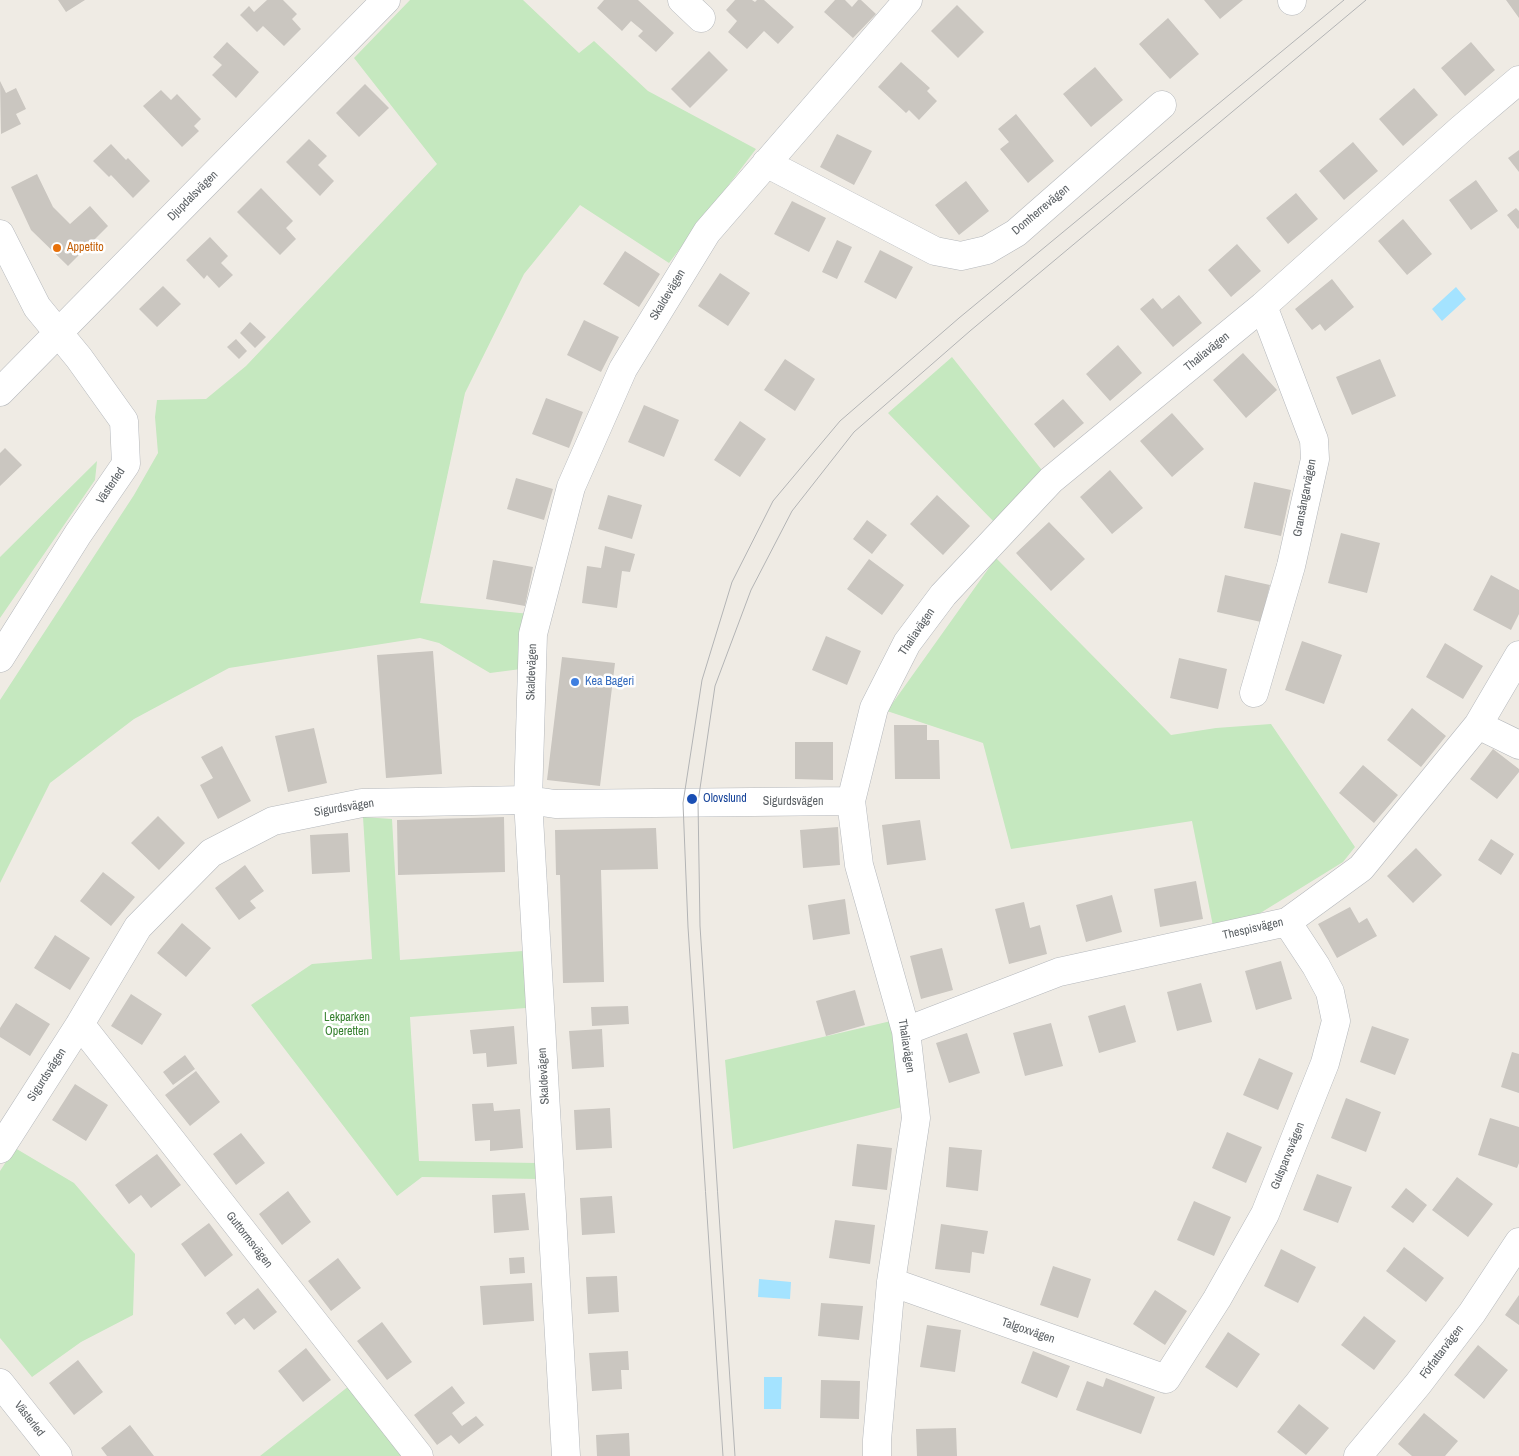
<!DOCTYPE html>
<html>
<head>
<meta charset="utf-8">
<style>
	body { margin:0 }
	canvas { display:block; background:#efebe4 }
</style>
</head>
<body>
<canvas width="1519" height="1456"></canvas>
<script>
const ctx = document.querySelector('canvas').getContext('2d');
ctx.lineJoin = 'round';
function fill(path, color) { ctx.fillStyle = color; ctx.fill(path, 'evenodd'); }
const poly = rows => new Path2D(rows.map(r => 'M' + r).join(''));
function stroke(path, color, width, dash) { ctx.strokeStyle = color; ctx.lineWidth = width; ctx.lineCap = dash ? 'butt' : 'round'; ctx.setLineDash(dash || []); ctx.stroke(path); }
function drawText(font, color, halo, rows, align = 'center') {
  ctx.font = font + ' "Archivo Narrow",sans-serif'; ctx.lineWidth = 5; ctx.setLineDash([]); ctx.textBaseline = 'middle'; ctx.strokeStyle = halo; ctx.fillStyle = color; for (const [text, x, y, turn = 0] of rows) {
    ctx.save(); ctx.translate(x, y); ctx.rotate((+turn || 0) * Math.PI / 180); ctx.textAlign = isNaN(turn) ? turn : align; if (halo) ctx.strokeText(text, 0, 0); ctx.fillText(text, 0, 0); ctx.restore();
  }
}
fill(poly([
	[410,0,523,0,579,53,594,41,648,91,756,149,669,263,580,205,524,274,465,393,420,603,530,614,521,669,490,673,439,643,420,638,229,668,134,719,50,783,0,883,0,700,134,495,158,453,155,417,157,400,206,399,246,366,437,164,354,58],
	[952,357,1045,474,995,523,888,413],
	[97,461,95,480,0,618,0,557],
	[996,558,1171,735,1216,728,1271,724,1355,847,1343,862,1249,920,1213,926,1192,821,1011,849,983,743,887,711],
	[363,817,392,819,400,960,523,951,526,1008,410,1017,419,1161,537,1163,539,1179,422,1177,397,1196,251,1005,312,964,372,959],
	[891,1021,906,1106,733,1149,725,1060],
	[15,1148,74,1183,135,1254,133,1315,81,1342,32,1377,0,1338,0,1171],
	[349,1386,402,1456,260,1456]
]), '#c5e8bf');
fill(poly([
	[1456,287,1466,299,1442,321,1432,309],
	[759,1279,791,1282,790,1299,758,1297],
	[764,1377,782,1377,781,1409,764,1409]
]), '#a4e3ff');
fill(poly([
	[58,0,85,0,66,12],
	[267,0,283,0,297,14,292,19,301,29,284,46,263,26,257,32,240,15,249,6,254,12],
	[604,0,638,0,674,33,656,52,638,36,643,31,631,21,622,31,597,8],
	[735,0,752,0,755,2,757,0,764,0,794,27,778,44,764,31,747,49,728,32,737,21,726,10],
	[835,0,845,0,852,7,858,0,861,0,876,14,853,38,824,12],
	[1204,0,1243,0,1220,19],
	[1506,0,1519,0,1519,18],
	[957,5,984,32,958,58,931,31],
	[1168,18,1199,54,1170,79,1139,44],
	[227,42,259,72,236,98,212,75,222,65,213,57],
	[1471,42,1495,70,1465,96,1441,68],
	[709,51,728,70,690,108,671,89],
	[901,62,930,88,927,91,937,101,919,120,909,110,906,113,878,87],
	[1095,67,1123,100,1091,127,1063,94],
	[0,81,6,93,16,88,26,109,16,114,21,124,1,134],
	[365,84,389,108,359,137,336,113],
	[1414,88,1438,115,1403,146,1379,119],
	[161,90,171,100,177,94,201,119,194,126,199,131,182,147,143,106],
	[1016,114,1054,161,1028,183,1000,149,1009,142,998,129],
	[837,134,872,151,854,185,820,167],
	[309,139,327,156,318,165,334,181,320,196,286,162],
	[1353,142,1378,171,1344,200,1319,171],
	[111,144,126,160,128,158,150,181,133,198,111,175,109,177,93,161],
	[1519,150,1519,172,1508,158],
	[37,174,53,207,70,224,90,206,108,226,68,266,31,230,11,187],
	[1476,180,1498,211,1471,230,1449,200],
	[966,181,989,211,959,235,935,205],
	[261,188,293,221,286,228,296,239,280,255,237,212],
	[1296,193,1318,219,1288,244,1266,218],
	[792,201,826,218,809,252,774,234],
	[1516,208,1519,211,1519,228,1518,229,1507,215],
	[1403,219,1432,254,1407,275,1378,241],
	[210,237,228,256,221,263,233,275,219,288,207,275,204,279,186,260],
	[837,240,852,247,837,279,822,272],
	[1237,244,1261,271,1231,297,1208,270],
	[880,250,913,267,896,299,864,282],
	[625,251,660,274,639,307,603,284],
	[720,273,750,293,728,326,698,306],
	[1332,279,1354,307,1325,331,1320,324,1312,330,1295,309],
	[163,286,181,304,157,327,139,309],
	[1179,295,1202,323,1173,347,1140,309,1153,298,1162,309],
	[584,320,619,337,601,372,567,355],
	[250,322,266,337,255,348,240,333],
	[236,339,247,351,239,359,227,347],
	[1118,345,1142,373,1110,401,1086,374],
	[1243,353,1277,390,1246,418,1213,380],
	[785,359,815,379,795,411,764,390],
	[1380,359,1396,396,1352,415,1336,377],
	[546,398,583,412,569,448,532,434],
	[1063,399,1084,423,1054,448,1034,424],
	[644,405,679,420,664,457,628,442],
	[1172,413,1204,449,1172,477,1140,441],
	[740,421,766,439,740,477,714,460],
	[5,448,22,465,0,486,0,453],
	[1110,470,1143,508,1112,534,1080,497],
	[516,478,553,489,544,520,507,509],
	[1254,482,1291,490,1281,536,1244,528],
	[608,495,642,505,632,539,598,529],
	[937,495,970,526,943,555,910,524],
	[867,520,887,535,872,554,853,539],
	[1049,522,1085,559,1051,591,1016,553],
	[1341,533,1380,543,1367,593,1328,583],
	[605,546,635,554,630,572,622,571,617,608,582,603,587,566,601,568],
	[869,559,904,585,882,615,847,589],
	[493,560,533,567,525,606,486,599],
	[1225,575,1270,585,1261,622,1217,612],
	[1491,575,1519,590,1519,614,1511,630,1473,610],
	[826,636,861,651,847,685,812,670],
	[1302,641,1342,655,1324,704,1285,690],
	[1445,643,1483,666,1463,699,1426,677],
	[433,651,442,774,386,778,377,655],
	[562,657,615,663,600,786,547,780],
	[1179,658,1227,669,1218,709,1170,698],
	[1412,708,1446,736,1421,767,1387,740],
	[894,725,927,725,927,740,939,740,940,779,895,779],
	[314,728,327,783,288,792,275,736],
	[795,742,833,742,833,780,795,779],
	[222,746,251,801,218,819,200,785,213,778,201,757],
	[1493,749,1519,769,1519,772,1497,799,1470,779],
	[1363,765,1398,795,1374,823,1339,793],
	[158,816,185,843,159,870,131,843],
	[504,817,505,872,398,875,397,820],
	[920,820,926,860,887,865,882,825],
	[838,827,840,865,803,868,800,830],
	[656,828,658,869,601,870,604,982,563,983,560,875,556,875,555,830],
	[348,833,350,872,312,874,310,835],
	[1491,839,1514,854,1501,875,1478,860],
	[1416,848,1442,875,1413,903,1387,876],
	[245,865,264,891,250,901,256,908,239,920,215,888],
	[103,872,135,897,111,926,80,901],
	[1196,881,1203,919,1160,927,1154,889],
	[1112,895,1122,932,1086,942,1076,905],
	[845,899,850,934,813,940,808,905],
	[1024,902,1030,928,1040,925,1047,954,1009,964,995,909],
	[1350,907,1359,923,1367,918,1377,936,1337,958,1318,924],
	[182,923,211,948,186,977,157,953],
	[55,935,90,958,70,990,34,968],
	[942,948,953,990,921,999,910,956],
	[1281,961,1292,999,1256,1010,1245,971],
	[1201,983,1212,1022,1177,1031,1167,992],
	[855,990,865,1025,826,1036,816,1001],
	[131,994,162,1014,142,1045,111,1026],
	[16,1003,50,1024,30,1056,0,1037,0,1028],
	[1125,1005,1136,1042,1099,1053,1088,1016],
	[628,1006,629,1024,592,1026,591,1007],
	[1051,1023,1063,1066,1025,1076,1013,1033],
	[514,1026,517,1064,487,1067,486,1053,473,1054,470,1030],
	[1372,1026,1409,1039,1395,1075,1360,1062],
	[602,1029,604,1067,572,1069,569,1031],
	[967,1033,980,1073,949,1083,936,1043],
	[1512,1052,1519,1054,1519,1093,1501,1087],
	[185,1055,195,1069,173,1085,163,1072],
	[1259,1058,1293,1073,1278,1110,1243,1095],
	[196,1071,220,1102,190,1126,165,1095],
	[75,1084,108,1105,86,1141,52,1120],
	[1346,1098,1381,1112,1366,1152,1331,1138],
	[493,1103,494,1111,520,1109,523,1148,490,1151,490,1140,475,1141,472,1104],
	[610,1108,612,1148,576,1150,574,1110],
	[1490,1118,1519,1127,1519,1163,1517,1168,1478,1155],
	[1227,1132,1262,1147,1246,1183,1212,1168],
	[241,1133,265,1163,236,1185,213,1154],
	[857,1144,892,1148,887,1190,852,1186],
	[949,1147,982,1150,978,1191,946,1187],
	[157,1154,181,1185,151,1208,141,1195,129,1204,115,1185],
	[1317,1174,1352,1187,1338,1223,1303,1210],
	[1457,1177,1493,1204,1468,1237,1432,1210],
	[1406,1188,1427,1205,1413,1223,1391,1207],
	[288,1191,311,1222,282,1245,259,1214],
	[525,1193,529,1230,494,1233,492,1195],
	[612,1196,615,1233,582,1235,580,1198],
	[1194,1201,1231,1217,1214,1256,1177,1240],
	[835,1220,875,1225,870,1264,829,1258],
	[209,1223,233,1255,205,1277,181,1244],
	[941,1224,988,1231,984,1254,972,1252,970,1273,935,1269],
	[1404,1247,1444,1278,1426,1302,1386,1271],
	[1281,1249,1316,1267,1298,1303,1264,1286],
	[524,1257,525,1273,510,1274,509,1258],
	[338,1258,361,1288,331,1311,308,1281],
	[1053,1266,1091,1279,1078,1318,1040,1305],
	[617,1276,619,1312,588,1314,586,1277],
	[532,1283,534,1321,483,1325,480,1286],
	[258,1288,277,1312,254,1330,244,1318,235,1325,226,1313],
	[1155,1290,1187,1311,1165,1345,1133,1324],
	[1519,1295,1519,1325,1505,1315],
	[821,1303,863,1306,859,1340,818,1336],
	[1364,1316,1396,1341,1374,1370,1341,1345],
	[382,1322,412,1362,387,1380,357,1341],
	[927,1325,961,1330,955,1372,920,1367],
	[1228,1332,1260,1354,1237,1388,1205,1367],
	[1478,1345,1508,1370,1484,1399,1454,1375],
	[306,1348,331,1380,303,1402,278,1371],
	[628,1351,629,1370,621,1370,622,1389,592,1391,589,1353],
	[1033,1351,1070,1366,1057,1398,1021,1383],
	[78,1360,103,1392,74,1415,49,1383],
	[1106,1378,1155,1397,1141,1434,1076,1410,1087,1381,1103,1387],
	[821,1380,860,1381,859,1419,820,1418],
	[452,1386,465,1403,452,1413,462,1426,476,1416,484,1425,459,1444,451,1435,437,1445,414,1415],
	[1299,1404,1329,1428,1306,1455,1277,1432],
	[1424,1413,1458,1441,1445,1456,1412,1456,1398,1444],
	[130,1425,154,1456,107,1456,101,1448],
	[956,1428,957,1456,917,1456,916,1429],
	[629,1433,630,1456,597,1456,596,1435]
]), '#cac6c0');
const minor = poly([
	[682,0,701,18],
	[1292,1,1292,0],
	[766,163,935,251,961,256,987,250,1016,233,1162,105],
	[0,234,37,307,79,358,124,421,126,464,78,534,0,658],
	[0,392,386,0],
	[1254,693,1291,566,1315,459,1314,440,1263,306],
	[1478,725,1519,745],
	[80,1024,419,1456],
	[906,1031,1059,972,1287,922,1361,868,1478,725,1519,655],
	[0,1149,80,1024,138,927,211,853,273,821,362,803,528,800,555,804,851,801],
	[891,1282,1166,1379,1217,1299,1265,1214,1325,1063,1336,1021,1330,992,1316,966,1287,922],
	[0,1383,58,1456],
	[566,1456,528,800,533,634,571,487,623,369,707,232,908,0],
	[877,1456,877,1440,891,1282,916,1118,906,1031,859,865,851,801,874,708,907,643,943,595,1051,480,1263,306,1461,129,1519,80],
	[1358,1456,1418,1384,1472,1313,1519,1242]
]);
stroke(minor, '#b5b8bc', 29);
stroke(minor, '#fff', 28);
stroke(poly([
	[723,1456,688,927,683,803,702,680,732,582,773,501,840,421,959,318,1344,0],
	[735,1456,700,926,698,802,715,686,751,590,792,511,854,432,970,331,1366,0]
]), '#b3b4b5', 1);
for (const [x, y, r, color] of [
	[57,248,5,"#e8710a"],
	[575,682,5,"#3f7fe0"],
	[692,799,6,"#1a4fb4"]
]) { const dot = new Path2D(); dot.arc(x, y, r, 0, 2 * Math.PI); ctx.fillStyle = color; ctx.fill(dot); stroke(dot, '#fff', 2); }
drawText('12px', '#5c6165', '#fff', [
	["Djupdalsvägen",193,196,-45],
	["Domherrevägen",1041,210,-40],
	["Skaldevägen",668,295,-59],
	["Thaliavägen",1207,352,-39],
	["Västerled",111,486,-56],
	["Gransångarvägen",1305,498,-79],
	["Thaliavägen",917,632,-56],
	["Skaldevägen",532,672,-88],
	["Sigurdsvägen",793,802],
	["Sigurdsvägen",344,808,-9],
	["Thespisvägen",1253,929,-13],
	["Thaliavägen",906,1046,81],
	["Sigurdsvägen",47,1075,-57],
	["Skaldevägen",544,1076,-93],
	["Gulsparvsvägen",1288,1156,-68],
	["Guttormsvägen",249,1240,52],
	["Talgoxvägen",1028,1331,19],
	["Författarvägen",1442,1352,-53],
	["Västerled",29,1419,52]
]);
drawText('12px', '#c56008', '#fff', [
	["Appetito",67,248]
], 'left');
drawText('12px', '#366cbe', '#fff', [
	["Kea Bageri",585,682]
], 'left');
drawText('12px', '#164399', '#fff', [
	["Olovslund",703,799]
], 'left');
drawText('12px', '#378130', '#fff', [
	["Lekparken",347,1018],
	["Operetten",347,1032]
]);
</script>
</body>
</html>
